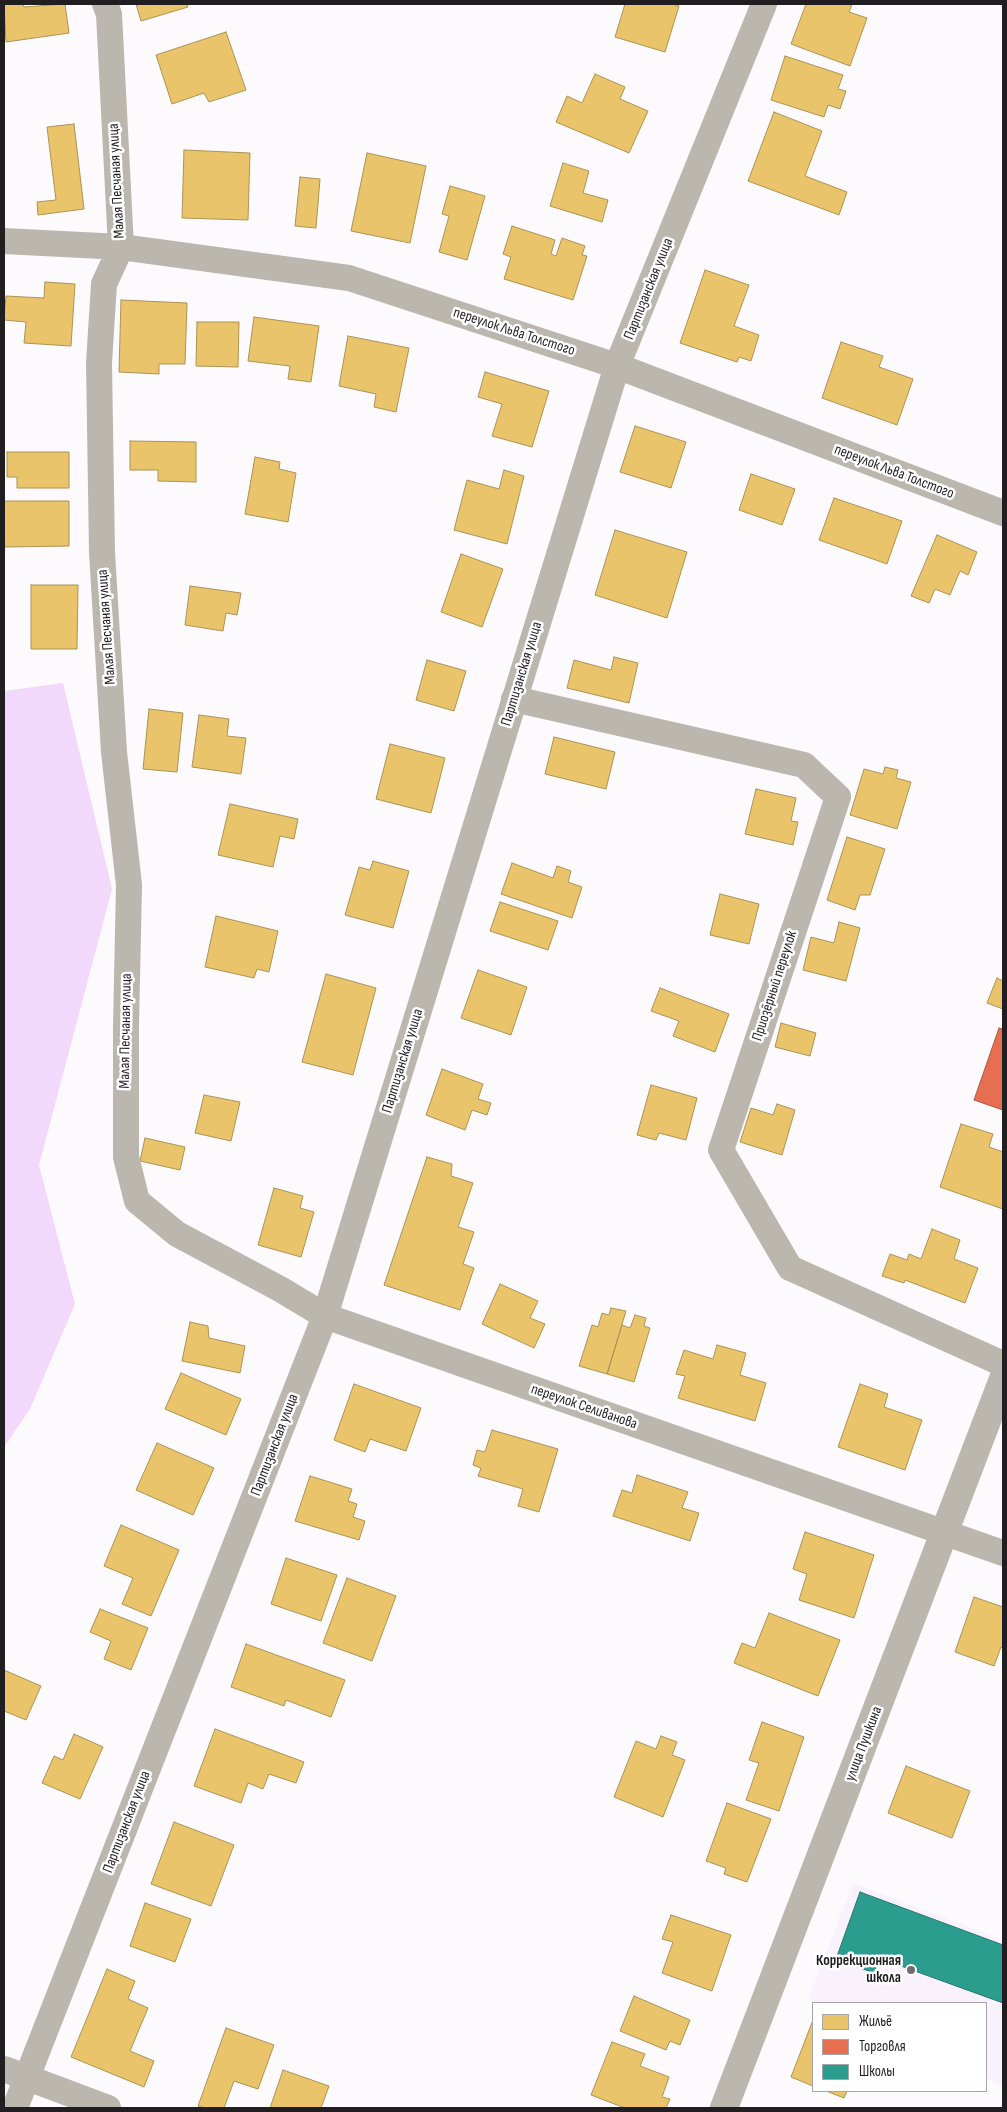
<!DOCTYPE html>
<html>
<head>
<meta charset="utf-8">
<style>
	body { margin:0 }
	#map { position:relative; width:1007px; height:2112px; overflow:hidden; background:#fcfafd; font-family:"Sofia Sans Condensed",sans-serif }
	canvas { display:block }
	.frame { position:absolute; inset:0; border:5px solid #211e22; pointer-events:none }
	.legend { position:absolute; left:812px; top:2002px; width:175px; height:90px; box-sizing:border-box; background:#fff; border:1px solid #a6a5a7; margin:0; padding:6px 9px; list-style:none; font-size:15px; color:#211e22 }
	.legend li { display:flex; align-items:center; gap:10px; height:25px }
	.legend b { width:25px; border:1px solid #a6a5a7 }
</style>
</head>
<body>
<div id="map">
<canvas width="1007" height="2112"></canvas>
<div class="frame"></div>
<ul class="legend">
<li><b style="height:14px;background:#e9c46a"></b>Жильё</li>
<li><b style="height:14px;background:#e76f51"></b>Торговля</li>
<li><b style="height:14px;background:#2a9d8f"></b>Школы</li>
</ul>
</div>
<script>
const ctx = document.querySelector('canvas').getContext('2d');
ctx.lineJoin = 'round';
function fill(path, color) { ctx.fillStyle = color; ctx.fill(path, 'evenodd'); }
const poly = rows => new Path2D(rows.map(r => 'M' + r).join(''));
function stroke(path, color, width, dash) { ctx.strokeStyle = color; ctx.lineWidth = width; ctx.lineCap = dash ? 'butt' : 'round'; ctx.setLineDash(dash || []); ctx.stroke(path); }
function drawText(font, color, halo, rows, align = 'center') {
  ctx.font = font + ' "Sofia Sans Condensed",sans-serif'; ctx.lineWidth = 5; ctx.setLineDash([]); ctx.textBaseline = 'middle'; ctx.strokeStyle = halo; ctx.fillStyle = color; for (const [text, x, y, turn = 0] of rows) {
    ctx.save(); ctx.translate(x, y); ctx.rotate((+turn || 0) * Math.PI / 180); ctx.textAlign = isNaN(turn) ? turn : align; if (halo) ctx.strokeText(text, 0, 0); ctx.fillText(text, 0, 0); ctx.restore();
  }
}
fill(poly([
	[853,1883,1003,1940,1003,2086,986,2078,986,2003,815,2003,808,2000]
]), '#f9f1fc');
fill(poly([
	[63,683,112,889,39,1165,75,1304,30,1409,4,1447,4,691]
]), '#f2d8fa');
const homes = poly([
	[4,4,23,4,24,7,65,4,69,33,6,42,4,4],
	[136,4,187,4,188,7,141,21,136,4],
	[625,4,672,4,679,6,665,52,615,37,625,4],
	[806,4,852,4,849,12,867,18,850,66,791,44,806,4],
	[226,32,246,90,209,102,204,93,172,104,156,55,226,32],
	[785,56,843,75,838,89,846,91,840,109,828,105,824,117,771,100,785,56],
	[595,74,625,87,620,99,648,111,629,153,556,122,567,96,582,103,595,74],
	[774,112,822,131,805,176,847,192,839,215,748,181,774,112],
	[74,124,84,209,38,215,37,202,56,200,47,127,74,124],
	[184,150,250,153,248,220,182,218,184,150],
	[367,153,426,166,410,243,351,231,367,153],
	[563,163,589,171,583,193,608,200,602,222,550,206,563,163],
	[300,177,320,179,316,228,295,226,300,177],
	[450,186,485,196,467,260,439,252,449,216,442,214,450,186],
	[512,226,555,240,551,254,556,256,562,238,585,246,582,255,587,256,573,300,504,279,511,257,503,254,512,226],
	[705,270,749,285,734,326,759,335,751,361,739,357,737,362,680,343,705,270],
	[45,282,75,284,71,346,24,343,26,322,4,320,6,296,44,298,45,282],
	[121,300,187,303,185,364,159,364,159,374,119,372,121,300],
	[254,317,319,326,311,382,288,379,290,366,248,361,254,317],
	[197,322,239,322,238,367,196,366,197,322],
	[348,336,409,348,396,412,374,407,376,394,339,386,348,336],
	[841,342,883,356,879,367,913,379,897,425,822,398,841,342],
	[485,372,549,391,532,447,492,436,502,404,478,397,485,372],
	[635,426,686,442,671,488,620,472,635,426],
	[130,441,196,442,196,482,158,481,158,470,130,470,130,441],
	[7,452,69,452,69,488,17,488,17,477,7,477,7,452],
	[255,457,280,462,279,469,296,473,288,522,245,514,255,457],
	[504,470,524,476,507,544,454,530,467,480,499,489,504,470],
	[751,474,795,489,782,525,739,510,751,474],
	[834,498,902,521,887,564,819,540,834,498],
	[4,501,69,501,69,546,4,547,4,501],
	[615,530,687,552,667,618,595,595,615,530],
	[937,535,977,552,968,575,960,571,950,595,935,589,929,603,911,596,937,535],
	[461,554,503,569,482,627,441,612,461,554],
	[31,585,78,585,77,649,31,649,31,585],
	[190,586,241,593,237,615,226,613,223,631,185,625,190,586],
	[614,657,638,663,629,703,567,688,574,660,611,670,614,657],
	[427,660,466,671,454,711,416,700,427,660],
	[149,709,183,713,177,772,143,769,149,709],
	[199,715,229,719,227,736,246,738,241,774,192,767,199,715],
	[554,737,615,752,606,789,545,774,554,737],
	[390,744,445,758,431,813,376,799,390,744],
	[885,767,898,770,896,778,911,782,897,829,850,815,864,769,883,774,885,767],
	[756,789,796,798,791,821,798,822,793,845,745,834,756,789],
	[230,804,298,819,294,839,280,836,273,867,218,855,230,804],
	[847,837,885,849,870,895,860,895,855,910,827,900,847,837],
	[373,861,409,871,393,928,345,915,359,867,370,870,373,861],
	[512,863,553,878,557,866,571,871,568,882,582,887,572,918,501,894,512,863],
	[720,894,759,904,749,944,710,935,720,894],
	[500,902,558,921,548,950,490,931,500,902],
	[216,916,278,931,269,972,257,969,254,978,205,967,216,916],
	[839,922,860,928,846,981,803,970,811,937,834,943,839,922],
	[478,970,527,987,511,1035,461,1018,478,970],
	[326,974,376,988,353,1075,302,1062,326,974],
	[997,978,1003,981,1003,1009,987,1003,997,978],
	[660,988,729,1014,715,1052,673,1036,679,1021,651,1011,660,988],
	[781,1023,816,1033,810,1056,775,1047,781,1023],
	[442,1069,483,1084,478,1099,491,1103,487,1115,472,1110,465,1130,426,1115,442,1069],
	[651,1085,697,1098,686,1140,659,1133,656,1140,637,1135,651,1085],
	[204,1095,240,1102,231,1141,195,1133,204,1095],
	[777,1104,795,1110,782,1155,740,1142,751,1108,773,1115,777,1104],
	[961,1124,993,1134,989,1147,1003,1152,1003,1209,940,1187,961,1124],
	[145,1138,185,1147,180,1170,140,1161,145,1138],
	[427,1157,452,1164,451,1176,473,1183,458,1227,474,1232,463,1264,474,1268,460,1310,384,1285,427,1157],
	[274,1188,303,1196,300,1208,314,1212,301,1257,258,1245,274,1188],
	[932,1229,960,1240,954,1259,978,1268,965,1303,905,1280,904,1283,882,1276,890,1254,907,1260,909,1254,921,1259,932,1229],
	[500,1284,538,1301,530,1318,545,1324,534,1348,482,1324,500,1284],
	[611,1308,626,1311,607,1374,579,1366,592,1325,598,1327,602,1313,609,1315,611,1308],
	[635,1315,646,1318,644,1326,650,1328,634,1382,607,1374,622,1325,630,1328,635,1315],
	[190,1322,208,1326,209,1338,245,1346,240,1373,182,1361,190,1322],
	[717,1345,746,1353,740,1375,766,1383,755,1421,678,1398,685,1376,676,1374,684,1350,713,1359,717,1345],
	[181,1373,241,1399,226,1435,165,1409,181,1373],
	[354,1384,421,1408,406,1451,370,1439,365,1452,334,1440,354,1384],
	[860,1384,888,1394,884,1407,922,1420,905,1470,838,1447,860,1384],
	[492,1430,558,1449,539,1512,518,1506,523,1489,478,1476,481,1468,473,1465,477,1450,485,1452,492,1430],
	[157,1443,214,1468,193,1515,136,1490,157,1443],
	[637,1475,688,1492,682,1508,699,1513,690,1541,613,1516,622,1490,632,1493,637,1475],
	[310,1476,352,1489,348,1501,357,1504,353,1517,365,1521,359,1540,295,1521,310,1476],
	[121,1525,179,1550,151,1616,122,1604,133,1578,104,1566,121,1525],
	[805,1532,874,1555,854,1618,799,1600,807,1574,793,1569,805,1532],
	[286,1558,337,1575,321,1621,271,1604,286,1558],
	[347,1578,396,1596,372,1661,323,1643,347,1578],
	[974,1597,1003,1607,1003,1648,1001,1647,994,1666,955,1652,974,1597],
	[100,1609,148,1628,131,1670,104,1659,111,1641,90,1632,100,1609],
	[769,1613,840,1640,818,1696,734,1663,742,1643,755,1648,769,1613],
	[246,1644,345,1680,331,1717,286,1700,284,1706,231,1687,246,1644],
	[4,1670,41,1686,26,1720,4,1711,4,1670],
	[762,1722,804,1737,779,1811,746,1800,759,1763,749,1760,762,1722],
	[215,1729,304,1762,296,1783,269,1774,263,1789,248,1783,241,1803,194,1786,215,1729],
	[74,1734,103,1747,80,1799,42,1783,54,1756,63,1760,74,1734],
	[661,1736,677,1742,672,1755,685,1760,663,1817,614,1797,636,1741,656,1749,661,1736],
	[906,1766,970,1791,952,1838,888,1813,906,1766],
	[727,1803,771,1819,747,1882,724,1874,726,1868,706,1861,727,1803],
	[174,1822,234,1845,211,1906,151,1884,174,1822],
	[145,1903,191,1919,175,1962,130,1946,145,1903],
	[671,1915,731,1935,712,1991,662,1973,673,1942,662,1939,671,1915],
	[107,1969,135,1981,128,1999,148,2008,130,2051,154,2061,144,2087,71,2057,107,1969],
	[634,1996,690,2020,680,2045,670,2041,666,2050,620,2031,634,1996],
	[813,2020,813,2086,791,2077,813,2020],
	[226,2028,274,2045,258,2089,234,2081,224,2108,205,2108,198,2106,226,2028],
	[612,2042,645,2054,640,2066,669,2077,662,2097,670,2099,666,2108,625,2108,591,2095,612,2042],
	[283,2070,329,2086,321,2108,270,2108,283,2070],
	[826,2091,847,2091,844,2098,826,2091]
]);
fill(homes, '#e9c46a');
stroke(homes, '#ad9254', 1);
const shops = poly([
	[999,1028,1003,1029,1003,1110,974,1100,999,1028]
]);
fill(shops, '#e76f51');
stroke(shops, '#ac5743', 1);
const schools = poly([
	[860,1892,1003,1945,1003,2003,879,1958,874,1973,836,1959,860,1892]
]);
fill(schools, '#2a9d8f');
stroke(schools, '#27776e', 1);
stroke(poly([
	[105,4,109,14,121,247,104,284,99,363,102,552,114,752,129,885,126,1026,126,1157,137,1201,177,1234,280,1289,325,1316,1003,1553],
	[4,241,121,247,349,278,617,366,1003,513],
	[514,699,804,765,838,797,721,1150,790,1268,1003,1364],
	[4,2069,108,2108],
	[15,2108,325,1316,617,366,764,4]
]), '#bbb6ae', 26);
stroke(poly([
	[724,2108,1003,1379]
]), '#bbb6ae', 28);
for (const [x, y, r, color] of [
	[911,1970,5,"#6e6b6f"]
]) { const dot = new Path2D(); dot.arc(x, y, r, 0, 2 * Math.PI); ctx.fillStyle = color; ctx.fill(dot); stroke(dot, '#fff', 2); }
drawText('15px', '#211e22', '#fff', [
	["Малая Песчаная улица",117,181,-93],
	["Партизанская улица",649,289,-68],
	["переулок Льва Толстого",514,332,18],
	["переулок Льва Толстого",894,472,21],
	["Малая Песчаная улица",107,627,-94],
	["Партизанская улица",522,674,-73],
	["Приозёрный переулок",775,986,-72],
	["Малая Песчаная улица",126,1031,-89],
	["Партизанская улица",403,1061,-73],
	["переулок Селиванова",584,1407,19],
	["Партизанская улица",275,1445,-69],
	["улица Пушкина",864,1744,-69],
	["Партизанская улица",127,1822,-69]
]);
drawText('bold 15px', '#211e22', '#fff', [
	["Коррекционная",901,1961],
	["школа",901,1978]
], 'right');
</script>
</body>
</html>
